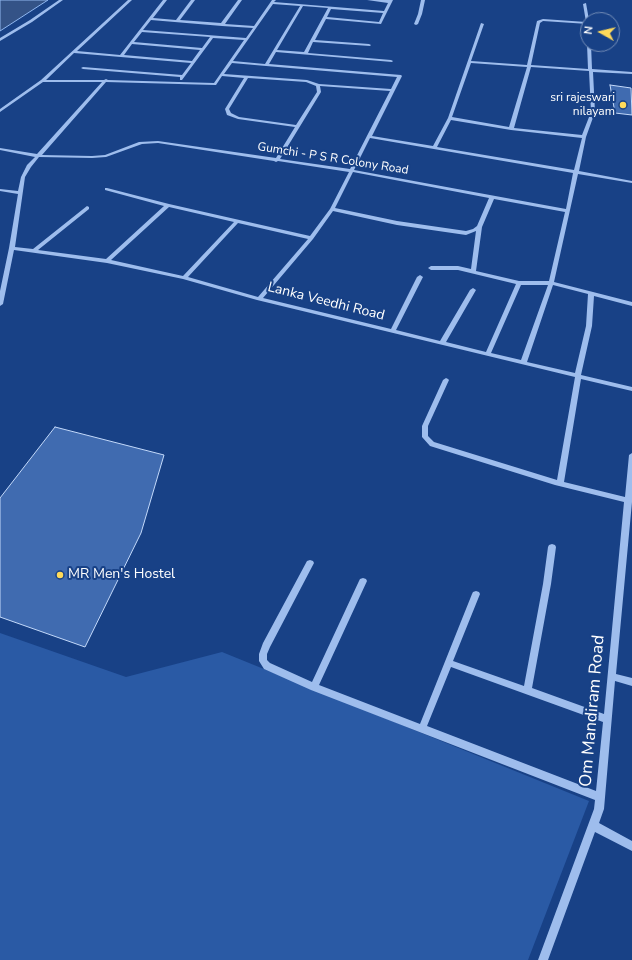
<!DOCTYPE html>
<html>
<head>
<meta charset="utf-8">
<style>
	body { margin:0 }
	#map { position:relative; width:632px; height:960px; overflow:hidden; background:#184186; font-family:"Nunito Sans",sans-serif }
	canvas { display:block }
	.north { position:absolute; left:580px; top:12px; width:40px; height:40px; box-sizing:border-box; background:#184186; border:1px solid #748db6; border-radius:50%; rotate:278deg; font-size:11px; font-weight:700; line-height:16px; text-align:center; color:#fff }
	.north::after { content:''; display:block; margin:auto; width:14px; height:18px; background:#ffda5a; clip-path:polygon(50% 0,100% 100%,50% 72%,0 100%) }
</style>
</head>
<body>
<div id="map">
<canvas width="632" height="960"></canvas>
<div class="north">N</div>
</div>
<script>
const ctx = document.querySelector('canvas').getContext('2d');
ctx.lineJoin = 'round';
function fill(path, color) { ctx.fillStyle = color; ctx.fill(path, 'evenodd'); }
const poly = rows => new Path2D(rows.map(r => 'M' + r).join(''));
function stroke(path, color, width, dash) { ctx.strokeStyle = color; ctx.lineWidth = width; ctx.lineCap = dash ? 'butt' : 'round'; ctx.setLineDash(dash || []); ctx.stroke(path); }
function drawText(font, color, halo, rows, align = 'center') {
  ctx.font = font + ' "Nunito Sans",sans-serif'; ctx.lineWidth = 4; ctx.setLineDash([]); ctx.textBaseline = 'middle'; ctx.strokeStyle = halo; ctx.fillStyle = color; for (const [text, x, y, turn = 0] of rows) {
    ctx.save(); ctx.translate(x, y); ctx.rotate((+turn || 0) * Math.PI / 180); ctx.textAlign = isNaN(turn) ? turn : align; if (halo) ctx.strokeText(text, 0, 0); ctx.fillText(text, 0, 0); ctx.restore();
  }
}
fill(poly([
	[0,633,126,677,222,652,589,801,528,960,0,960]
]), '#2a5aa5');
const water = poly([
	[0,0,48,0,0,31,0,0]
]);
fill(water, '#345387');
stroke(water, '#90b7f0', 1);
const building = poly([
	[610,85,631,88,632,115,615,113,610,85],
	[55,427,164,455,141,533,85,647,0,617,0,498,55,427]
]);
fill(building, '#406bb0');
stroke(building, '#c3d9fa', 1);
fill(poly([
	[59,0,63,0,32,22,0,41,0,38,30,20,59,0],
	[128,0,132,0,77,51,120,55,163,0,167,0,153,18,176,20,191,0,195,0,180,20,221,23,238,0,242,0,225,24,254,26,272,0,276,0,274,2,384,11,388,3,367,0,393,0,381,24,326,19,315,40,369,44,371,45,370,46,313,42,308,53,391,60,393,61,392,62,276,52,269,64,401,75,402,76,372,136,433,146,448,118,481,23,484,24,471,61,527,65,537,21,543,19,586,22,583,4,586,3,589,20,588,20,588,24,543,21,540,23,531,65,588,69,587,44,588,43,591,44,592,69,632,72,632,74,593,72,595,112,586,137,579,171,632,181,632,183,578,174,554,282,632,302,632,306,594,296,592,326,581,375,632,387,632,391,581,379,564,482,625,497,629,455,632,453,632,502,616,674,632,678,632,686,615,681,604,809,599,823,632,841,632,851,595,832,548,960,538,960,594,809,595,800,311,690,264,669,259,661,259,654,263,643,307,561,310,560,313,561,314,563,270,647,267,654,267,660,270,663,312,682,359,581,360,579,363,578,366,579,367,581,319,685,420,724,472,594,473,592,476,591,479,592,480,594,453,661,524,686,543,584,548,547,549,545,552,544,555,545,556,547,551,584,532,688,604,714,624,502,555,485,430,446,422,437,422,426,443,380,446,378,448,379,449,380,428,426,428,436,434,442,557,480,575,377,257,300,183,279,107,263,14,250,3,304,0,306,0,291,9,248,18,194,0,191,0,189,18,191,21,177,27,165,35,157,0,150,0,148,37,154,102,82,43,82,0,112,0,109,41,80,128,0],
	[273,4,300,6,265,64,233,61,273,4],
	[303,6,328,8,304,52,277,50,303,6],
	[331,9,383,13,379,22,327,17,331,9],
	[151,20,222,26,253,28,246,38,143,30,151,20],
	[142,32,210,37,202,48,134,42,142,32],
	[213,38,244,40,214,83,108,80,106,79,104,80,46,80,74,53,191,63,182,75,83,67,81,68,83,69,180,77,180,80,182,80,213,38],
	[132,44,200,50,192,61,124,55,132,44],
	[232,63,266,66,397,77,391,89,319,84,307,80,224,74,232,63],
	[471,63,527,67,509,127,452,117,471,63],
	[531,67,589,71,591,112,582,135,514,128,531,67],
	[222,76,244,78,225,109,227,115,238,119,295,127,276,158,158,141,139,142,105,155,92,156,42,155,106,82,215,85,216,85,222,76],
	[248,78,306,82,316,86,317,92,296,125,239,117,231,113,229,109,248,78],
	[320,86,390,91,350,169,280,159,321,92,320,86],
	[451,120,511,130,582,138,574,170,437,147,451,120],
	[370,138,573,173,566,209,354,170,370,138],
	[158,143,274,161,276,162,278,161,349,172,330,209,310,236,169,204,107,188,105,188,105,190,164,206,106,259,38,250,89,209,89,207,87,206,33,249,15,247,25,177,31,167,39,157,92,158,106,157,142,144,158,143],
	[353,172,489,198,477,226,473,229,466,231,397,221,335,208,353,172],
	[494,199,565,212,549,281,519,281,476,271,482,227,494,199],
	[169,207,234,222,183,276,111,260,169,207],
	[333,211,397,225,466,235,476,231,471,269,458,266,431,266,428,268,431,270,458,270,516,284,486,352,446,342,476,290,473,288,470,290,440,341,396,330,423,277,420,275,417,277,391,329,263,298,313,239,333,211],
	[238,223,308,239,258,297,188,277,238,223],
	[521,285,548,285,521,360,491,353,521,285],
	[553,285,588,294,586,326,575,373,527,362,553,285],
	[451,667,603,722,596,791,427,726,451,667],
	[421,0,425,0,422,14,418,24,416,25,414,24,418,14,421,0]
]), '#9ebded');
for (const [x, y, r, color] of [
	[623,105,4,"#ffda5a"],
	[60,575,4,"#ffda5a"]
]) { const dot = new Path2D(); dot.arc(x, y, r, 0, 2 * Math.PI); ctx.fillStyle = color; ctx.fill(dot); stroke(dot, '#184186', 1.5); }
drawText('12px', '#fff', '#184186', [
	["sri rajeswari",615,98],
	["nilayam",615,112]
], 'right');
drawText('12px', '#fff', '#184186', [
	["Gumchi - P S R Colony Road",333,159,9]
]);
drawText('14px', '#fff', '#184186', [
	["Lanka Veedhi Road",326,302,14]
]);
drawText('14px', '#fff', '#184186', [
	["MR Men's Hostel",68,575]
], 'left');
drawText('17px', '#fff', '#184186', [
	["Om Mandiram Road",593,711,-85]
]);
</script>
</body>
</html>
